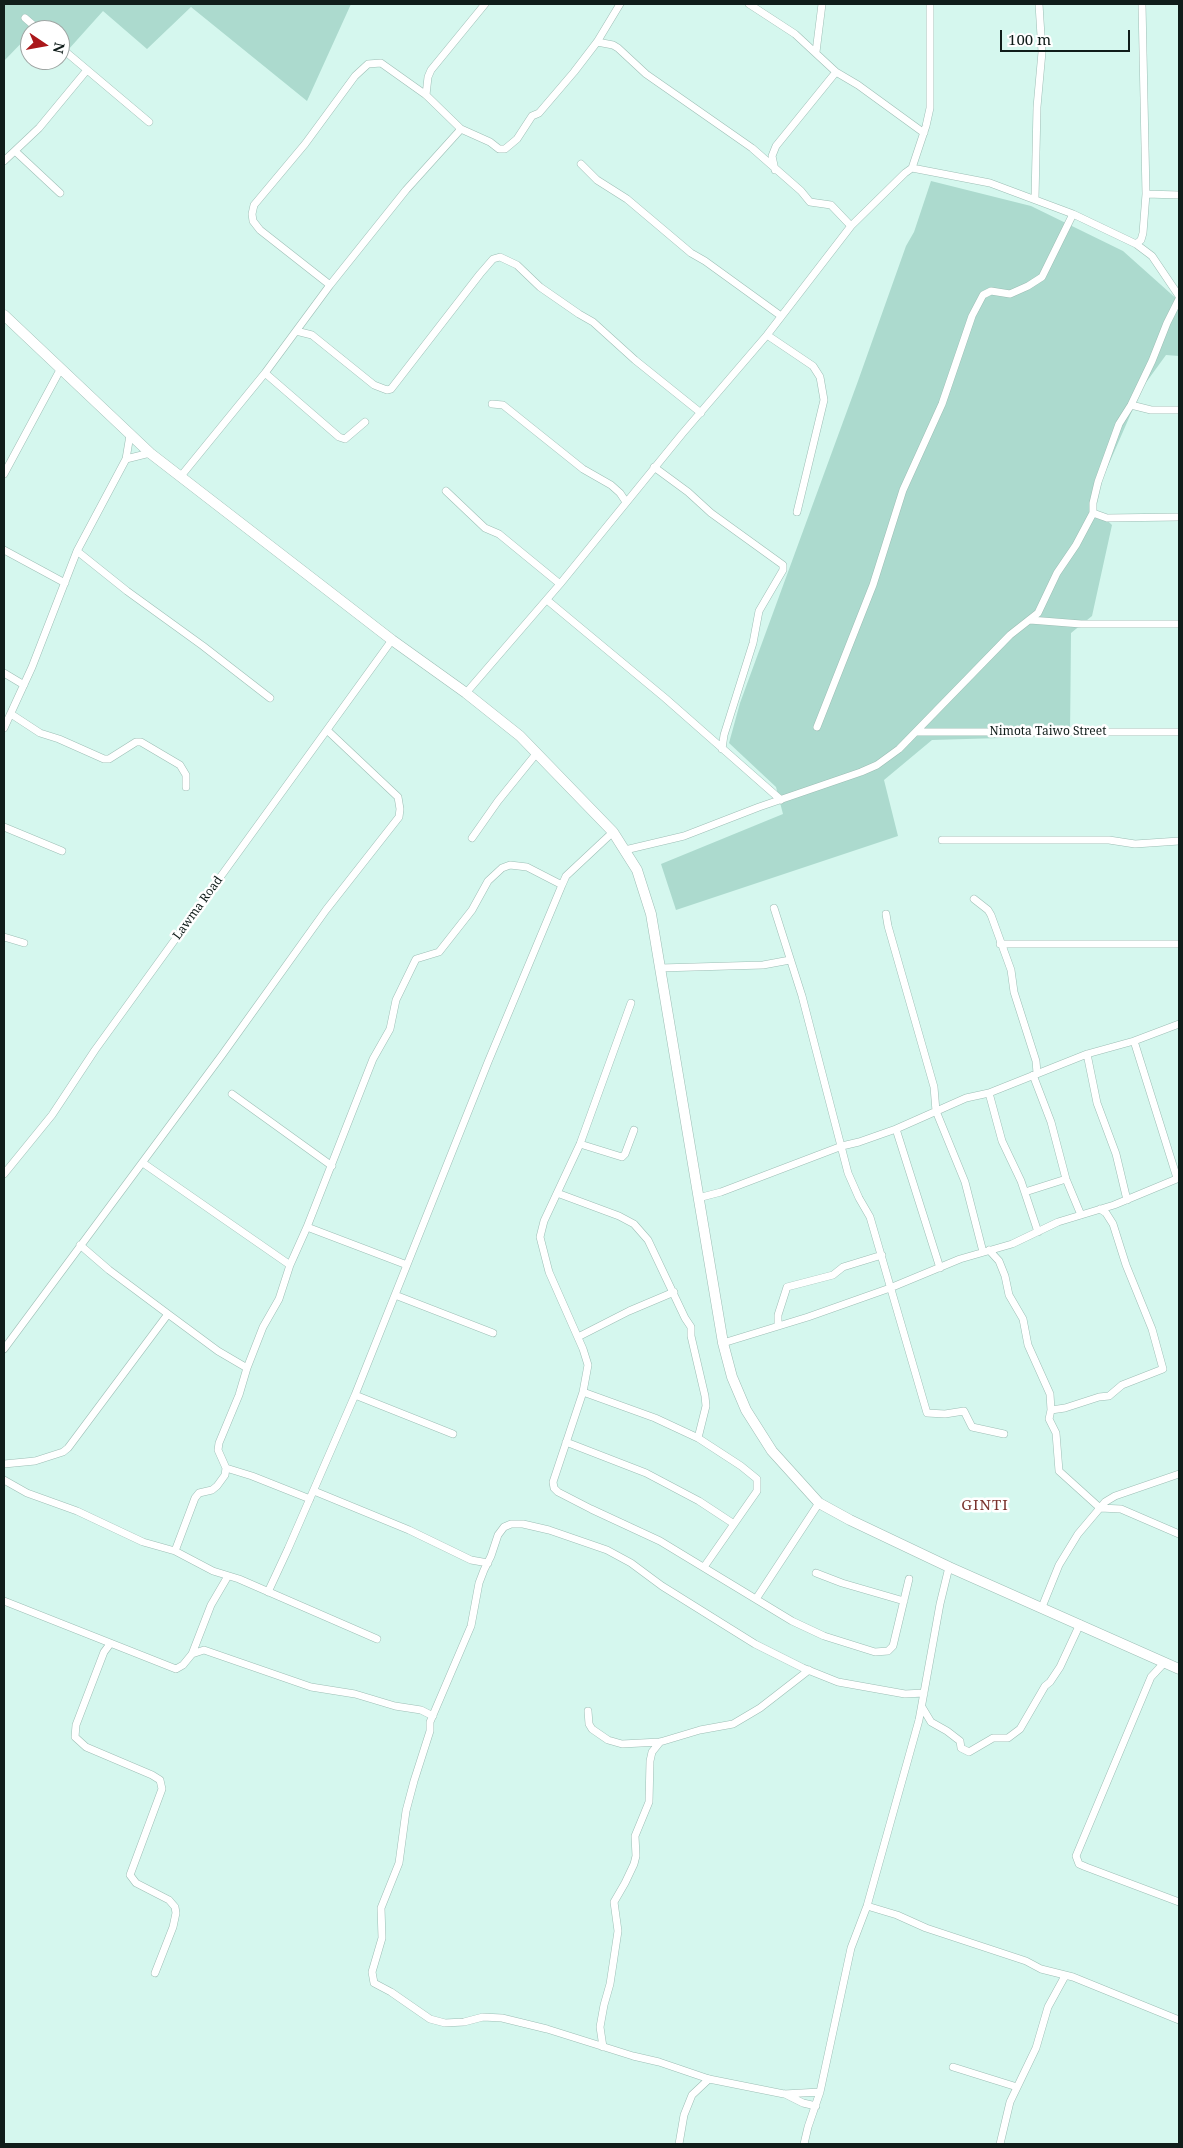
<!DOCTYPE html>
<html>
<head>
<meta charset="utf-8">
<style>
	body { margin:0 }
	#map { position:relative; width:1183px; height:2148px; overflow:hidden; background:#d5f7ee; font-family:"Noto Serif",serif }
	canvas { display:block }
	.frame { position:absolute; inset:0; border:5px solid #101d1a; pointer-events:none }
	.north { position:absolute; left:20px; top:20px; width:50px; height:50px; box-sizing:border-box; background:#fff; border:1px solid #9fa5a3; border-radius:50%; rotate:102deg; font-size:14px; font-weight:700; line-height:20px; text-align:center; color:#101d1a }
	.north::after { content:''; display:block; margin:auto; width:18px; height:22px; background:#aa171a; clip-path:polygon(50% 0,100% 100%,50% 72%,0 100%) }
	.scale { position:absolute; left:1000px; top:30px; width:130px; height:22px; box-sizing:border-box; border:2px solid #101d1a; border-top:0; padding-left:6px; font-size:15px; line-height:18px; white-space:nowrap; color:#101d1a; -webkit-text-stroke:4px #fff; paint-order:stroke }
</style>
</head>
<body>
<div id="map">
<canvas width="1183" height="2148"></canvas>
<div class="frame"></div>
<div class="north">N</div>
<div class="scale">100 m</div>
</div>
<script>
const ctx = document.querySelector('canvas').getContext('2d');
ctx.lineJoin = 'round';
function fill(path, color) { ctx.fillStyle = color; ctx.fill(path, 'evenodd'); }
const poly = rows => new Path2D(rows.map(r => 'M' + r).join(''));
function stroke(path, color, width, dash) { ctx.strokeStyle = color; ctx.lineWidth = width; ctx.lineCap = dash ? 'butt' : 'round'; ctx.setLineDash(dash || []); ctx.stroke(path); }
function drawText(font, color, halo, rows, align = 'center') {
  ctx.font = font + ' "Noto Serif",serif'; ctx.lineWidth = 5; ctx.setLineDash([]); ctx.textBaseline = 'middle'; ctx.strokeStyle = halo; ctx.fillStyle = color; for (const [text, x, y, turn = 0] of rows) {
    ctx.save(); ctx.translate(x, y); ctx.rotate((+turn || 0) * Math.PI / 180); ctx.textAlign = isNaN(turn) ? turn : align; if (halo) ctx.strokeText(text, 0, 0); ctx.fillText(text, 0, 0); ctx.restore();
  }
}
fill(poly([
	[4,4,351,4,307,101,191,7,147,49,103,11,68,50,60,45,60,30,30,30,30,34,4,61],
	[931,181,1031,206,1123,251,1179,301,1179,356,1166,355,1142,388,1091,505,1112,525,1092,616,1071,633,1070,736,932,740,884,780,898,836,676,910,661,864,783,814,776,787,729,743,740,703,858,381,906,246,914,232]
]), '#acdace');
const minor = poly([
	[749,4,795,34,836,72,858,85,924,133],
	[25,18,39,30],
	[597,42,613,45,618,48,646,74,752,148,801,191,810,202,831,205,851,226],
	[60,47,149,122],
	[816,52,822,4],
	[426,95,428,77,431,70,485,4],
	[15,151,60,193],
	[4,161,39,128,87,70],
	[581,164,597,180,627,199,691,253,705,261,781,316],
	[912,168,926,126,930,108,930,4],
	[775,170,772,156,776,146,836,72],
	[1146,194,1179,195],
	[1035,199,1037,107,1042,52,1039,4],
	[1136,244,1141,240,1143,233,1146,194,1142,4],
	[330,285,260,230,253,221,252,214,254,205,305,144,355,76,368,64,381,63,426,95,461,129,490,142,499,149,505,149,517,139,532,116,539,113,574,72,597,42,620,4],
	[296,331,312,335,374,385,387,390,391,389,480,274,493,259,500,257,517,265,540,287,579,314,593,322,635,360,701,413],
	[767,335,813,366,820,377,824,400,797,512],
	[265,373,339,437,345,439,365,422],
	[492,404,503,405,583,469,611,485,620,493,626,502],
	[1131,405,1151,410,1179,410],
	[126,459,150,453],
	[654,467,688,492,711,513,783,565,783,570,759,611,753,643,724,735,722,749],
	[4,474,60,370],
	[181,476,265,373,330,285,406,190,461,129],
	[446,491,485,528,499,534,560,584],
	[1093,513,1107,518,1179,517],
	[4,550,65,583],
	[77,551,127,591,203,646,270,698],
	[547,600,665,698,781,800],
	[1030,620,1081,624,1179,624],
	[4,673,24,685],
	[466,693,560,584,682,434,767,335,851,226,905,173,912,168,990,183,1073,214,1136,244,1152,256,1179,296],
	[11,714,40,733,59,739,104,759,109,759,136,742,141,742,180,765,186,775,186,787],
	[817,727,873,585,903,490,942,404,972,316,983,295,991,291,1010,294,1028,286,1042,277,1073,214],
	[4,728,32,667,77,551,126,459,130,435],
	[917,732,1179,732],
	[4,827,62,851],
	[472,838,498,801,536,754],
	[942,840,1109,840,1135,844,1179,841],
	[625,850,684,836,759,807,861,772,877,765,899,749,1010,635,1038,613,1057,573,1076,545,1093,513,1093,503,1098,482,1119,424,1131,405,1152,361,1167,323,1179,299],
	[974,899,988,910,991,915,1011,970,1014,992,1036,1061,1037,1073],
	[774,908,802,996,848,1173,859,1198,870,1217,927,1413,945,1414,964,1411,972,1427,1004,1434],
	[886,914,888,926,934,1087,936,1111,965,1182,983,1252],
	[4,937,24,943],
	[1000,944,1179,944],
	[660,968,763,965,790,960],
	[631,1003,580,1144,544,1221,540,1237,549,1272,583,1349,588,1365,583,1392,553,1482,554,1488,558,1492,591,1509,660,1541,792,1621,824,1636,875,1652,888,1651,893,1646,909,1579],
	[1134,1041,1177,1178],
	[1087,1054,1097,1103,1116,1154,1127,1200],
	[1033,1075,1051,1122,1066,1179,1081,1215],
	[989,1093,1002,1141,1021,1181,1038,1232],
	[232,1094,332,1166],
	[896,1129,940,1268],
	[580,1144,622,1157,625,1154,634,1130],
	[143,1163,290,1265],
	[4,1174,52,1115,95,1050,392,640],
	[1025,1192,1066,1179],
	[557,1193,619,1216,634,1224,648,1240,685,1318,691,1327,691,1336,705,1396,706,1406,698,1438],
	[698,1198,721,1192,842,1146,859,1142,896,1129,966,1098,989,1093,1087,1054,1134,1041,1179,1024],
	[307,1227,407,1265],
	[80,1245,109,1270,168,1314,218,1351,247,1368],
	[989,1250,999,1261,1005,1276,1009,1295,1023,1319,1028,1345,1050,1394,1051,1410,1049,1419,1056,1433,1059,1471,1100,1508,1121,1509,1179,1534],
	[395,1295,493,1333],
	[778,1326,778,1315,787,1287,833,1275,843,1267,882,1255],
	[578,1337,629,1311,674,1292],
	[723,1343,808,1317,890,1288,960,1259,1012,1244,1058,1222,1114,1205,1179,1178],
	[4,1349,222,1055,326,910,399,817,400,809,398,797,328,731],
	[583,1392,655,1418,698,1438,741,1466,757,1479,757,1491,704,1567],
	[355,1395,453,1434],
	[1051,1410,1065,1408,1099,1397,1109,1396,1122,1385,1163,1369,1152,1329,1126,1265,1113,1224,1106,1213,1100,1209],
	[566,1442,646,1473,699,1501,734,1524],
	[4,1464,35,1461,63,1452,68,1448,168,1314],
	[226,1468,252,1476,310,1499],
	[4,1480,27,1493,77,1511,143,1542,175,1551,213,1571,239,1579,377,1639],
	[314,1491,409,1530,471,1560,488,1563],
	[175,1551,195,1498,199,1493,212,1490,217,1486,225,1475,226,1468,218,1450,219,1443,239,1395,247,1368,263,1327,279,1299,290,1265,307,1227,373,1059,390,1029,396,1000,414,963,416,959,439,952,472,910,488,881,502,868,510,865,527,867,562,885],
	[816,1573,842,1583,904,1601],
	[268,1592,288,1549,355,1395,488,1062,562,885,566,876,613,832],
	[756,1599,819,1503],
	[4,1601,176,1669,183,1665,192,1654,211,1605,228,1576],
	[1042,1607,1059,1565,1078,1534,1105,1502,1115,1496,1179,1474],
	[110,1644,104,1652,76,1725,75,1737,86,1747,152,1775,160,1780,162,1789,130,1875,136,1883,169,1900,175,1907,176,1913,173,1927,155,1973],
	[192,1654,204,1650,311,1687,355,1694,395,1706,421,1710,433,1716],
	[1164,1663,1151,1677,1076,1856,1079,1864,1086,1867,1179,1902],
	[922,1707,931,1722,947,1731,960,1741,961,1748,969,1752,993,1738,1008,1738,1020,1729,1045,1686,1050,1682,1060,1667,1080,1624],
	[588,1711,589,1724,592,1729,608,1740,622,1744,660,1742,700,1730,733,1724,760,1708,809,1670],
	[867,1906,897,1915,926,1928,1026,1961,1041,1969,1073,1977,1179,2020],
	[603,2047,600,2027,604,2005,610,1984,618,1931,614,1902,625,1883,634,1864,636,1856,635,1836,649,1802,650,1761,652,1752,660,1742],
	[953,2067,1017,2087],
	[820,2092,784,2094,709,2079,659,2062,633,2056,547,2029,502,2018,483,2017,464,2022,445,2023,430,2019,391,1992,374,1983,372,1972,382,1938,381,1908,399,1863,406,1811,414,1781,430,1731,430,1722,471,1626,479,1583,484,1570,491,1556,498,1535,504,1527,511,1524,523,1524,549,1530,607,1550,631,1563,662,1586,755,1644,803,1668,838,1682,905,1694,924,1693],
	[785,2094,803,2103,816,2106],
	[679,2144,684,2115,692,2095,709,2079],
	[804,2144,808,2127,820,2092,851,1948,867,1906,919,1720,940,1604,949,1567],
	[1000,2144,1010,2102,1036,2048,1048,2007,1065,1976]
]);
const secondary = poly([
	[4,315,150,453,392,640,466,693,520,736,613,832,637,870,651,914,723,1343,732,1377,746,1410,772,1451,819,1503,850,1520,949,1567,1179,1669]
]);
stroke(minor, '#9dbeb5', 8);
stroke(secondary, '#9dbeb5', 11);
stroke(minor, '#fff', 7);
stroke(secondary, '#fff', 10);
drawText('12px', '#101d1a', '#fff', [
	["Nimota Taiwo Street",1048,732],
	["Lawma Road",198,908,-54]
]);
ctx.letterSpacing = '1px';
drawText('15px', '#7a342e', '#fff', [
	["GINTI",985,1506]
]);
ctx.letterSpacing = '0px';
</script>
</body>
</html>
